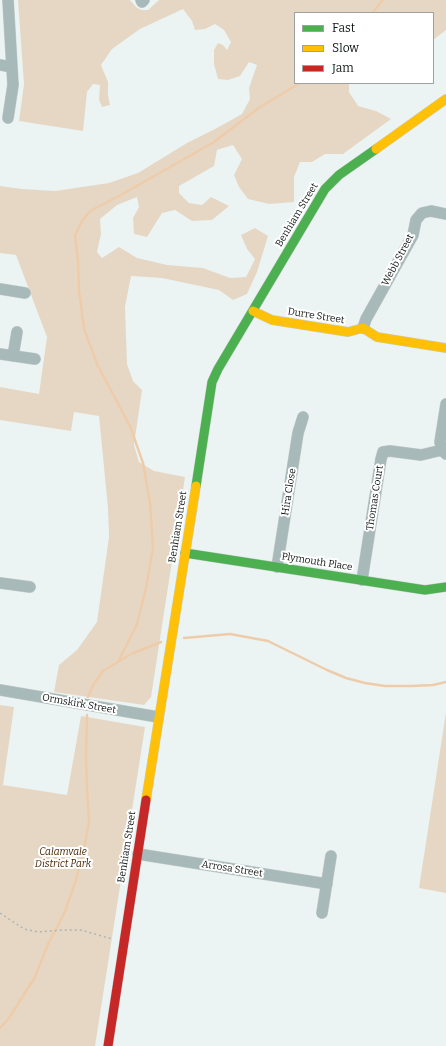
<!DOCTYPE html>
<html>
<head>
<meta charset="utf-8">
<style>
	body { margin:0 }
	#map { position:relative; width:446px; height:1046px; overflow:hidden; background:#ebf4f3; font-family:Bitter,serif }
	canvas { display:block }
	.legend { position:absolute; left:294px; top:12px; width:140px; height:72px; box-sizing:border-box; background:#fff; border:1px solid #9fa1a1; margin:0; padding:5px 7px; list-style:none; font-size:12px; color:#0f1514 }
	.legend li { display:flex; align-items:center; gap:8px; height:20px }
	.legend b { width:20px; border:1px solid #9fa1a1 }
</style>
</head>
<body>
<div id="map">
<canvas width="446" height="1046"></canvas>
<ul class="legend">
<li><b style="height:5px;background:#4caf50"></b>Fast</li>
<li><b style="height:5px;background:#ffc107"></b>Slow</li>
<li><b style="height:5px;background:#c62828"></b>Jam</li>
</ul>
</div>
<script>
const ctx = document.querySelector('canvas').getContext('2d');
ctx.lineJoin = 'round';
function fill(path, color) { ctx.fillStyle = color; ctx.fill(path, 'evenodd'); }
const poly = rows => new Path2D(rows.map(r => 'M' + r).join(''));
function stroke(path, color, width, dash) { ctx.strokeStyle = color; ctx.lineWidth = width; ctx.lineCap = dash ? 'butt' : 'round'; ctx.setLineDash(dash || []); ctx.stroke(path); }
function drawText(font, color, halo, rows, align = 'center') {
  ctx.font = font + ' Bitter,serif'; ctx.lineWidth = 4; ctx.setLineDash([]); ctx.textBaseline = 'middle'; ctx.strokeStyle = halo; ctx.fillStyle = color; for (const [text, x, y, turn = 0] of rows) {
    ctx.save(); ctx.translate(x, y); ctx.rotate((+turn || 0) * Math.PI / 180); ctx.textAlign = isNaN(turn) ? turn : align; if (halo) ctx.strokeText(text, 0, 0); ctx.fillText(text, 0, 0); ctx.restore();
  }
}
fill(poly([
	[18,0,130,0,136,7,141,10,148,10,159,0,446,0,446,30,433,40,433,13,295,13,295,83,349,83,349,92,358,106,376,111,391,119,343,154,325,154,312,162,300,162,294,177,294,202,269,204,248,199,239,187,234,175,242,159,233,145,217,150,214,166,179,186,179,193,189,203,202,205,211,197,229,206,212,220,192,221,175,210,162,213,147,237,134,234,133,218,139,207,137,197,117,205,100,219,101,234,97,252,102,258,119,247,137,258,167,265,203,268,230,278,246,277,255,259,247,249,241,235,255,228,268,236,257,272,247,294,233,300,219,290,162,278,131,276,125,307,127,364,133,381,142,390,134,445,139,462,154,471,185,477,151,697,144,705,54,692,59,665,77,650,97,622,109,537,108,508,99,416,74,412,71,431,0,420,0,387,39,394,47,337,16,255,0,253,0,186,22,189,55,191,109,183,138,173,187,143,215,129,242,114,250,99,249,88,257,65,249,62,240,76,228,80,218,79,214,64,214,50,218,43,223,45,227,50,231,42,224,30,215,24,205,29,195,30,192,21,183,9,140,29,112,49,101,65,108,82,108,95,110,105,102,107,99,100,100,85,93,84,87,92,83,131,19,121,24,84],
	[0,705,14,707,3,785,67,795,81,716,145,727,95,1046,0,1046],
	[446,712,446,893,419,888]
]), '#e6d7c5');
stroke(poly([
	[372,13,383,0],
	[184,638,230,634,268,641,327,670,346,678,365,683,385,686,412,686,433,685,446,682],
	[118,662,137,624,146,588,153,548,150,503,143,463,130,426,98,366,84,329,79,291,78,262,75,235,82,221,90,211,119,196,214,142,260,107,300,83],
	[88,697,93,685,103,671,131,654,161,642],
	[0,1028,9,1018,35,977,48,944,64,914,75,883,83,854,89,822,87,789,86,757,87,715]
]), '#eca', 2.5);
const street = poly([
	[141,0,142,2,144,0],
	[0,65,12,67],
	[8,118,13,85,8,0],
	[0,289,25,293],
	[363,328,366,319,413,235,416,220,422,213,431,211,446,214],
	[0,354,35,359],
	[13,356,17,332],
	[446,404,440,442,442,450,446,454],
	[277,567,298,433,303,417],
	[362,580,381,459,383,452,390,451,421,455,442,450],
	[0,583,30,587],
	[0,690,158,717],
	[138,854,327,884],
	[322,913,331,856]
]);
const fast = poly([
	[196,486,212,382,218,369,325,189,339,175,376,149],
	[185,553,425,590,446,587]
]);
const slow = poly([
	[376,149,446,99],
	[253,311,272,320,348,332,363,328,377,337,446,348],
	[146,800,196,486]
]);
const jam = poly([
	[108,1046,146,800]
]);
stroke(street, '#c9cfce', 12);
stroke(fast, '#c9cfce', 10);
stroke(slow, '#c9cfce', 10);
stroke(jam, '#c9cfce', 10);
stroke(poly([
	[0,913,24,929,38,932,63,930,81,930,112,939]
]), '#aab7b5', 1.5, [2, 3]);
stroke(street, '#a7b9b8', 11);
stroke(fast, '#4caf50', 9);
stroke(slow, '#ffc107', 9);
stroke(jam, '#c62828', 9);
drawText('10px', '#0f1514', '#fff', [
	["Benhiam Street",297,215,-59],
	["Webb Street",398,260,-62],
	["Durre Street",316,316,9],
	["Hira Close",289,492,-81],
	["Thomas Court",375,498,-81],
	["Benhiam Street",178,527,-81],
	["Plymouth Place",317,562,9],
	["Ormskirk Street",79,704,10],
	["Benhiam Street",127,847,-81],
	["Arrosa Street",232,869,9]
]);
drawText('italic 10px', '#462500', '#fff', [
	["Calamvale",63,852],
	["District Park",63,864]
]);
</script>
</body>
</html>
